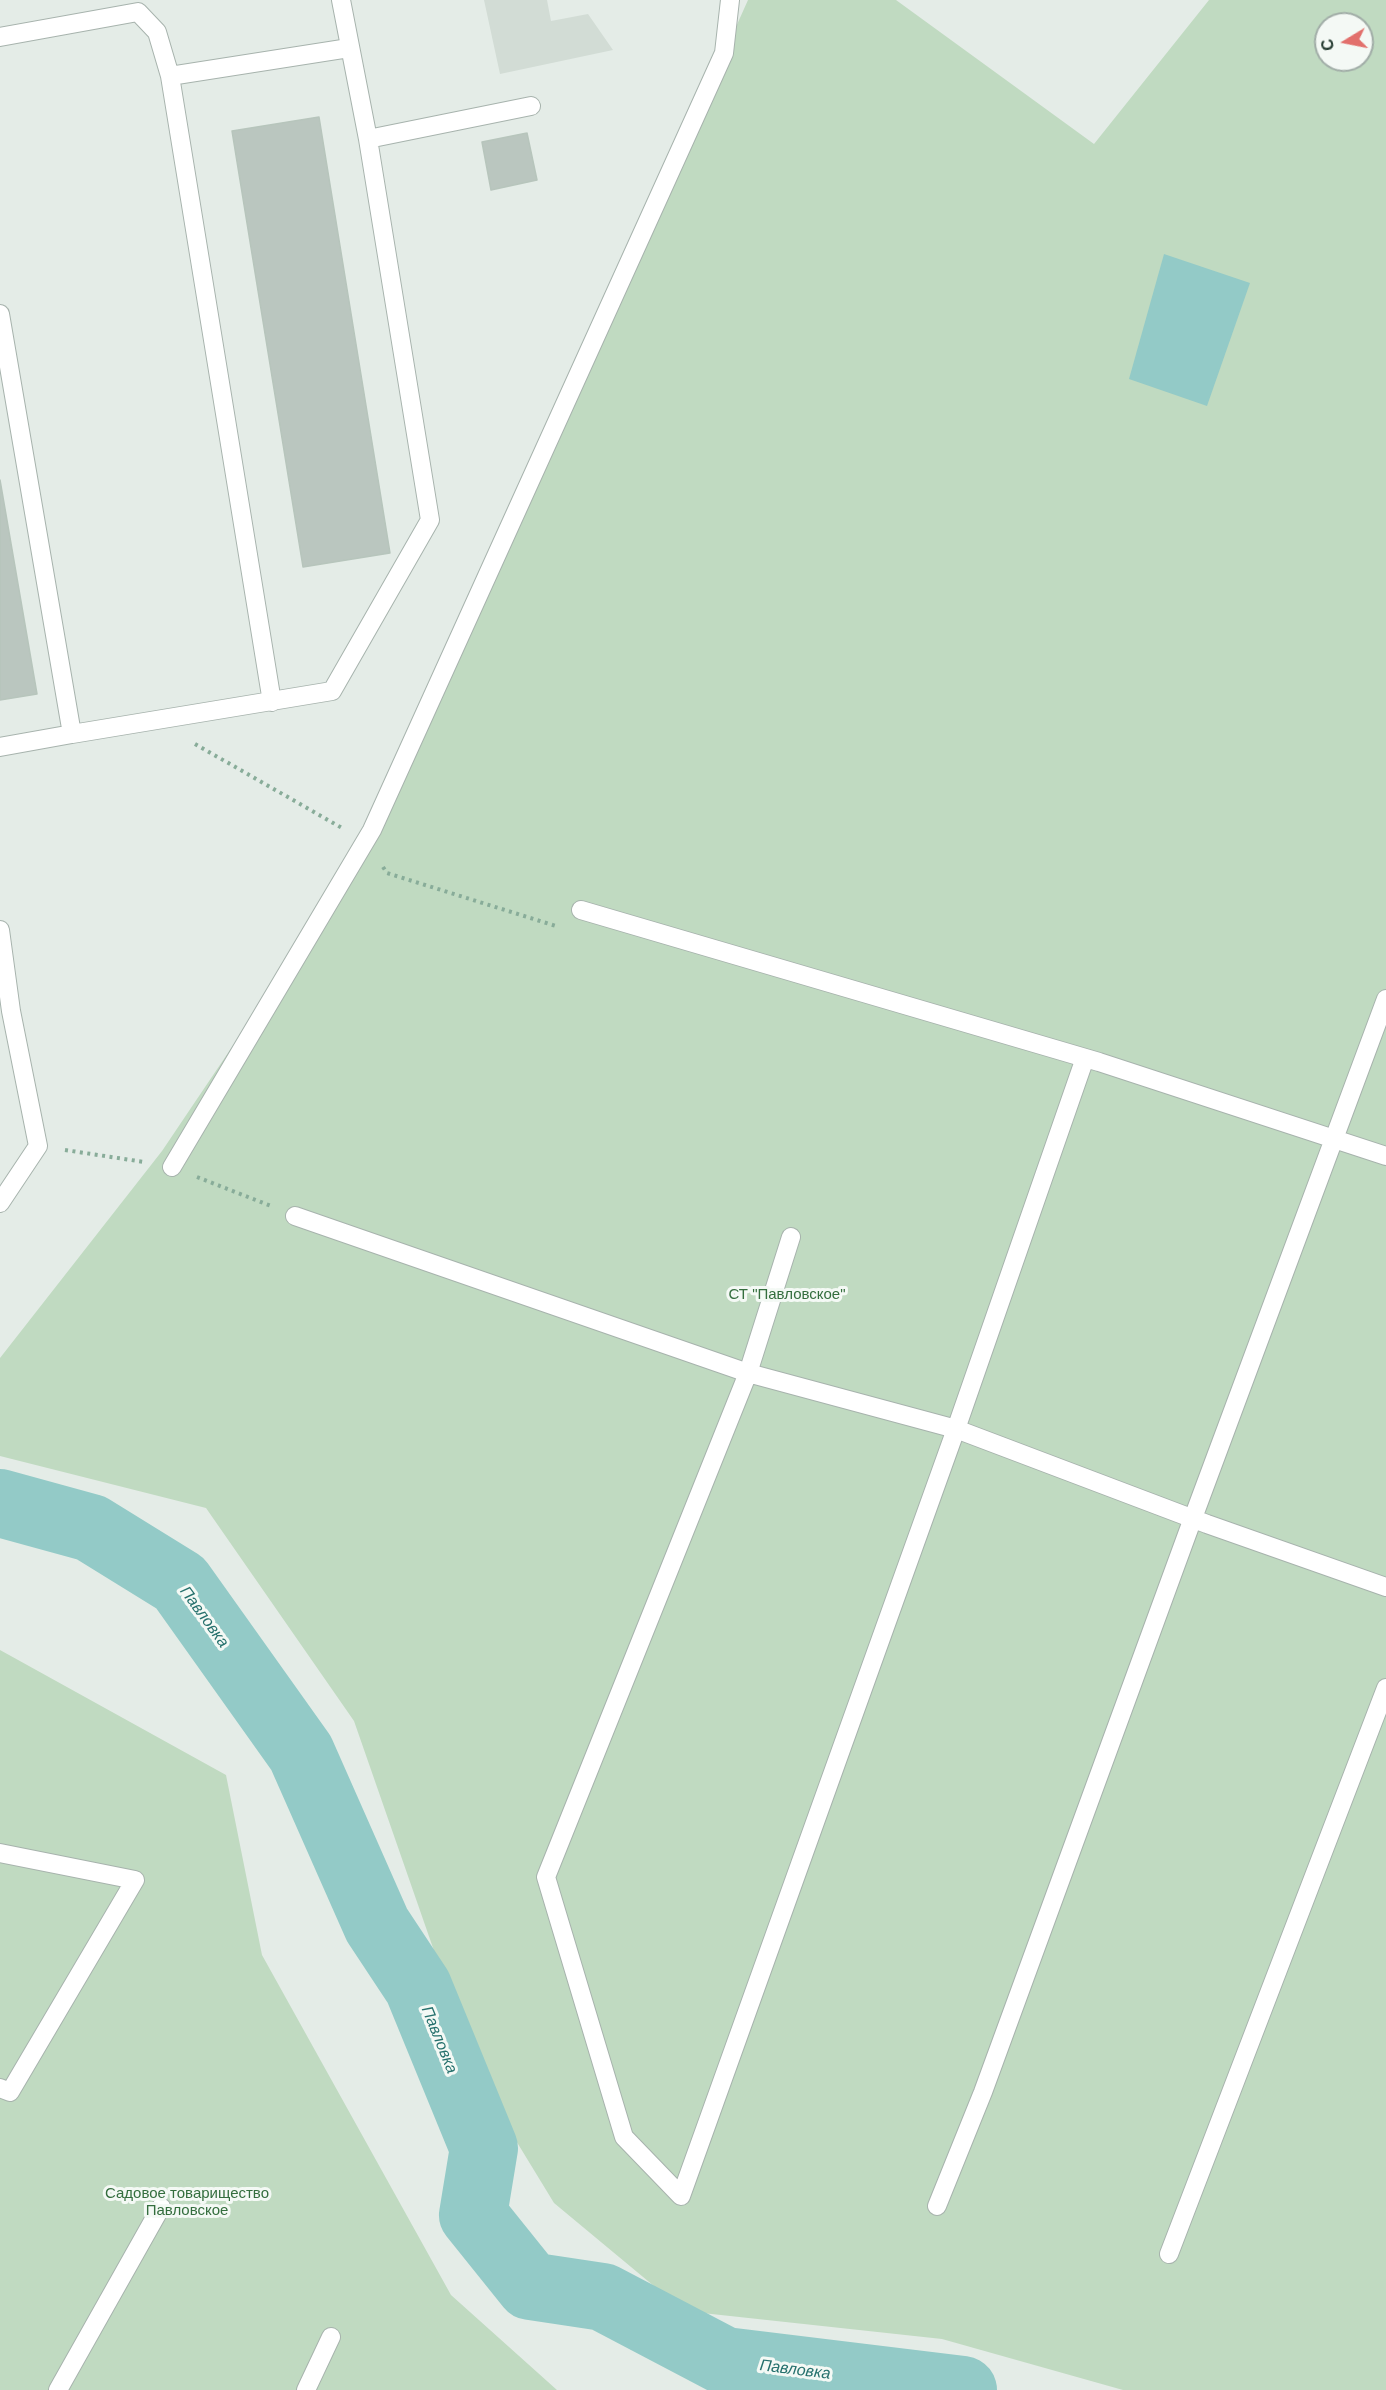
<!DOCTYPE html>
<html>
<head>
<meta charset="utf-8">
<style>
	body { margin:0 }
	#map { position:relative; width:1386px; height:2390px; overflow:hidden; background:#e4ece7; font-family:Helvetica,sans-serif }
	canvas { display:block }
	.north { position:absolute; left:1314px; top:12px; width:60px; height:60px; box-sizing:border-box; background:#f4f9f5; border:2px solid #a1ada7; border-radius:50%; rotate:260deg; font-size:16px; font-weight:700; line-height:24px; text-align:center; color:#253b31 }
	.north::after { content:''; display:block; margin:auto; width:21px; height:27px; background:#e2706c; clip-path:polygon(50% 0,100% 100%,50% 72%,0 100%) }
</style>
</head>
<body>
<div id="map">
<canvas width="1386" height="2390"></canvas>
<div class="north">С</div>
</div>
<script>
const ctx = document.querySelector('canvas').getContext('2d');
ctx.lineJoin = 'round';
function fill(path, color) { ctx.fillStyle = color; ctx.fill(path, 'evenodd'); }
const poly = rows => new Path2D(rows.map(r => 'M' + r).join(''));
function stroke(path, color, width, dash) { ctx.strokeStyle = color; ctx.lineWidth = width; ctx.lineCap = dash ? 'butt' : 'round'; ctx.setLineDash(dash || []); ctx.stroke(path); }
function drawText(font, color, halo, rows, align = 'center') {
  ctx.font = font + ' Helvetica,sans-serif'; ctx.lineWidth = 6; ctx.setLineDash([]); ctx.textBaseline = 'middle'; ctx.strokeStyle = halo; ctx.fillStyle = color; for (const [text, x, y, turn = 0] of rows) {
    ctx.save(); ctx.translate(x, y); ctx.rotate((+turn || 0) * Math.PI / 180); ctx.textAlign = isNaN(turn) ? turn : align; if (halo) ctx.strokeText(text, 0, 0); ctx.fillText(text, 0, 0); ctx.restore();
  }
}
fill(poly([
	[484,0,547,0,551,21,588,14,613,50,500,74]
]), '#d2dcd5');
fill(poly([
	[748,0,896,0,1094,144,1209,0,1386,0,1386,2390,1123,2390,942,2339,684,2311,554,2203,479,2080,354,1721,206,1508,0,1456,0,1358,162,1151,374,836],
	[1326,24,1362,24,1362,60,1326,60],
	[0,1650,226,1775,262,1955,451,2295,557,2390,0,2390]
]), '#c0dac1');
fill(poly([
	[1164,254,1250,283,1207,406,1129,379]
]), '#93cac7');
stroke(poly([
	[0,1503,91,1528,180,1583,301,1753,377,1925,418,1987,484,2148,473,2215,530,2286,603,2297,725,2361,963,2390]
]), '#93cac7', 68);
const building = poly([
	[319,117,390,553,303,567,232,131,319,117],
	[527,133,537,180,491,190,482,142,527,133],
	[0,480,37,694,0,700,0,480]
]);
fill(building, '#bac6bf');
stroke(building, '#b7c5bc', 1.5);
const minor = poly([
	[0,37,138,12,157,32,170,76,272,702],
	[170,76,349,48],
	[368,139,531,106],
	[0,314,72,734,0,747],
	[72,734,332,691,430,520,368,139,341,0],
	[581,910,1099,1062,1386,1156],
	[0,930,11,1011,38,1146,0,1203],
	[172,1167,372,830,724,53,730,0],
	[295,1216,748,1373,956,1429,1207,1524,1386,1587],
	[791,1237,748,1373,546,1877,624,2137,681,2196,956,1429,1085,1058],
	[0,1853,135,1880,10,2092,0,2088],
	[937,2206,983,2092,1193,1518,1386,999],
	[1169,2254,1386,1688],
	[58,2390,161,2207],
	[306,2390,331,2337]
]);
stroke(minor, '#a7b3ad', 20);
stroke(poly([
	[195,744,342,828],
	[383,867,387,873,559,927],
	[65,1150,144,1162],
	[197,1177,271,1206]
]), '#88ac99', 4, [3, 4.5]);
stroke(minor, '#fff', 18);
drawText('15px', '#346e3e', '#f4f9f5', [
	["СТ \"Павловское\"",787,1295],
	["Садовое товарищество",187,2194],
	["Павловское",187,2211]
]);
drawText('italic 16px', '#26716d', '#f4f9f5', [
	["Павловка",204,1617,54],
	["Павловка",439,2040,68],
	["Павловка",795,2370,7]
]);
</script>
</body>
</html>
